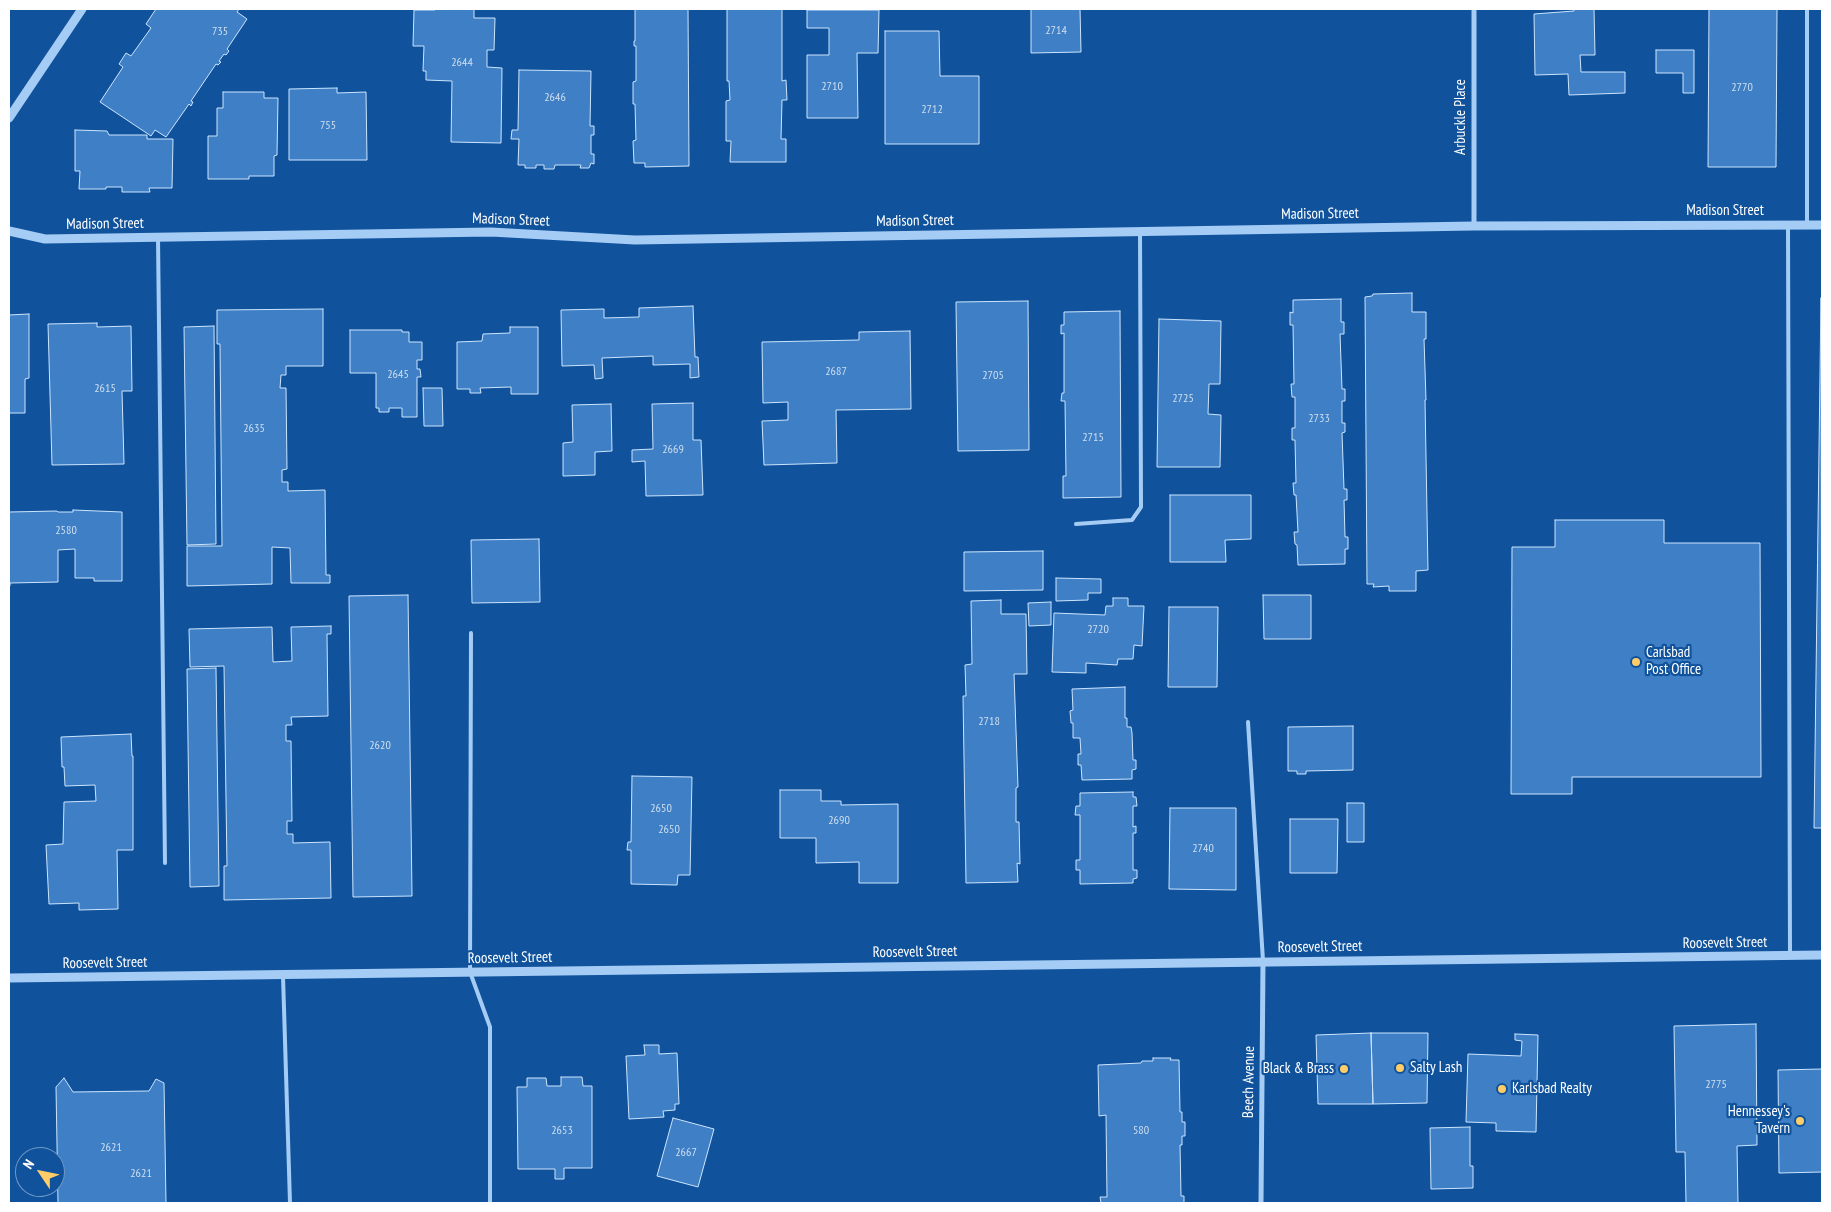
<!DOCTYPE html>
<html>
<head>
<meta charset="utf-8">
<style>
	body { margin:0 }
	#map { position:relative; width:1831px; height:1212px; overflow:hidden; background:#10539c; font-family:"PT Sans Narrow",sans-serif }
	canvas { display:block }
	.frame { position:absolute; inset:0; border:10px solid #fff; pointer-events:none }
	.north { position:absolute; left:15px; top:1147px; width:50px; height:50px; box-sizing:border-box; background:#10539c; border:1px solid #7098c4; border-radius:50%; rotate:304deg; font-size:14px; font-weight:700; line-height:20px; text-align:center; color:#fff }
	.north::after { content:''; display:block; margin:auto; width:18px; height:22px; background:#ffcd68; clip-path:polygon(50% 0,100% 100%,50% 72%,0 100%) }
</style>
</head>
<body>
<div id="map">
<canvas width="1831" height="1212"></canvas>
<div class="frame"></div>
<div class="north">N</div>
</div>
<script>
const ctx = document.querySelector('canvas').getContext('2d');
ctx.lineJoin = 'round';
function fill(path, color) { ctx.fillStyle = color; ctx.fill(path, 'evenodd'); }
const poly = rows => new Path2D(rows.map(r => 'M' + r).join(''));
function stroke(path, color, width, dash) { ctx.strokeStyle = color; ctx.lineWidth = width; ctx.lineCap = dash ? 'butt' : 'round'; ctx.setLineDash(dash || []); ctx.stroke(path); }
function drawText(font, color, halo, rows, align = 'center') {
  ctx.font = font + ' "PT Sans Narrow",sans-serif'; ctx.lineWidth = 4.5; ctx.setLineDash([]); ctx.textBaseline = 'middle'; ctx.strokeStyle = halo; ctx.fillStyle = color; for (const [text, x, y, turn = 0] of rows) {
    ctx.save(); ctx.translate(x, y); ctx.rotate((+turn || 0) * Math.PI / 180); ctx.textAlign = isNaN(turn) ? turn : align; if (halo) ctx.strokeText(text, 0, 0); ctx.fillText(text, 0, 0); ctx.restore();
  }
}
const building = poly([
	[156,9,239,9,237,12,247,19,227,49,229,51,226,55,224,54,219,61,221,62,218,65,216,64,191,101,193,102,191,106,189,104,166,137,155,130,151,136,100,102,123,67,119,64,126,53,131,56,151,28,146,24,156,9],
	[435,9,474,9,474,18,495,18,494,50,487,50,487,67,502,68,501,143,451,142,452,81,426,80,426,71,423,71,424,46,413,46,414,10,435,10,435,9],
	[635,9,688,9,689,166,645,167,645,163,634,163,633,141,636,140,635,104,633,104,633,82,636,81,636,46,634,46,634,41,635,41,635,9],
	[727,9,782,9,782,81,786,80,787,100,782,100,781,139,786,139,786,162,730,162,731,141,726,141,726,101,730,100,729,81,727,81,727,9],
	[1031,9,1080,9,1081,52,1031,53,1031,9],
	[1574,9,1594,9,1595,55,1580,55,1581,72,1625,72,1625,93,1569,95,1568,74,1535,75,1534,14,1574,11,1574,9],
	[1709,9,1777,9,1776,167,1708,167,1709,9],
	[807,10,879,10,878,53,857,53,858,118,807,118,807,55,829,55,829,28,807,28,807,10],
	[885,31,939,31,940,76,979,76,979,144,885,144,885,31],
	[1656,50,1694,50,1694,93,1683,93,1683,73,1656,73,1656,50],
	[519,70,591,71,590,126,594,126,594,135,591,135,591,154,594,154,594,164,591,163,589,168,580,168,581,165,555,165,554,169,544,169,544,165,536,165,536,168,525,168,525,165,518,165,519,139,511,139,512,130,518,130,519,70],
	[337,88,337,93,366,92,367,160,289,160,289,89,337,88],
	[223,92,264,92,264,98,278,98,277,155,274,156,274,176,249,176,249,179,208,179,208,136,217,136,217,108,223,108,223,92],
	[75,130,107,131,109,135,147,135,147,139,173,139,172,188,149,188,150,192,122,192,122,187,106,187,106,189,79,189,80,171,75,171,75,130],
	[1412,293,1412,312,1426,312,1426,339,1424,339,1426,400,1425,400,1428,570,1416,571,1416,591,1389,591,1389,586,1373,587,1374,584,1367,584,1365,297,1372,296,1373,294,1412,293],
	[1821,298,1822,828,1814,828,1821,298],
	[1341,299,1341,322,1344,322,1344,334,1340,334,1342,389,1345,389,1345,401,1342,401,1342,423,1345,423,1345,432,1342,433,1344,489,1347,489,1347,500,1344,500,1345,537,1348,537,1348,549,1345,549,1345,564,1298,565,1297,545,1295,544,1294,532,1298,532,1296,495,1294,495,1293,483,1296,483,1295,440,1292,440,1292,428,1295,428,1295,397,1292,397,1291,384,1294,384,1293,325,1290,325,1290,312,1293,313,1293,300,1341,299],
	[1028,301,1029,450,958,451,956,302,1028,301],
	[693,306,695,357,698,357,699,377,690,378,690,364,653,365,653,356,602,358,603,378,595,379,594,365,562,366,561,310,604,309,604,318,639,317,639,308,693,306],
	[323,309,323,366,286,366,286,375,281,375,280,388,286,388,287,469,282,470,282,482,288,482,288,491,325,490,326,575,330,575,330,583,291,583,290,548,272,547,272,584,187,586,187,546,222,546,220,344,217,344,217,310,323,309],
	[1120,311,1121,497,1063,498,1063,476,1066,476,1065,401,1061,401,1062,393,1064,393,1064,333,1061,334,1061,325,1064,325,1064,312,1120,311],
	[29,314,29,378,25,379,25,413,9,413,9,315,29,314],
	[1159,319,1221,321,1220,384,1209,384,1208,414,1221,415,1220,467,1157,467,1159,319],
	[97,323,97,327,131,326,132,391,122,391,124,464,52,465,48,324,97,323],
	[214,326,216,544,187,545,184,327,214,326],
	[510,327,538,327,538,394,511,394,511,387,480,388,481,393,470,393,470,389,457,389,457,342,482,341,483,334,510,333,510,327],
	[350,330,402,330,402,332,409,332,409,342,422,342,422,360,417,360,417,369,420,369,421,377,417,377,417,417,402,417,402,408,389,408,389,412,379,412,379,408,376,408,376,373,350,373,350,330],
	[910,331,911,409,836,410,837,463,764,465,762,421,788,420,788,402,763,403,762,342,859,340,859,332,910,331],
	[423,388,442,388,443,426,424,426,423,388],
	[693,403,693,440,701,440,703,495,646,496,645,461,632,462,632,450,653,449,652,404,693,403],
	[611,404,612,451,595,452,595,475,563,476,563,443,573,442,572,405,611,404],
	[1170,495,1251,495,1251,539,1225,540,1226,562,1170,562,1170,495],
	[73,510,122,512,122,581,94,581,94,578,75,578,75,549,58,550,58,582,10,583,10,586,9,586,9,512,57,511,58,512,73,512,73,510],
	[1555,520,1664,520,1664,543,1760,543,1761,777,1572,777,1572,794,1511,794,1512,547,1555,547,1555,520],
	[539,539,540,602,472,603,471,540,539,539],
	[1043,551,1043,590,964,591,964,552,1043,551],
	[1056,578,1101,579,1101,593,1088,593,1088,600,1056,601,1056,578],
	[408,595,412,896,353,897,349,596,408,595],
	[1263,595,1311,595,1311,639,1264,639,1263,595],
	[1113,598,1128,598,1128,606,1144,606,1142,646,1134,645,1133,659,1118,659,1117,665,1086,663,1086,673,1052,672,1054,613,1105,615,1106,606,1113,606,1113,598],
	[1001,600,1001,614,1026,614,1027,674,1014,674,1018,787,1016,788,1016,822,1019,822,1020,864,1017,863,1018,882,966,883,963,696,966,696,965,665,972,664,971,601,1001,600],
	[1051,602,1051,625,1029,626,1028,603,1051,602],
	[1169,607,1218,607,1217,687,1168,687,1169,607],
	[331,626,331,634,327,634,328,716,291,717,292,725,286,725,286,741,291,741,292,821,287,821,287,834,293,834,293,843,330,842,331,898,224,900,224,866,227,866,224,666,190,667,189,629,272,627,273,662,292,661,291,627,331,626],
	[216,668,219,886,190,887,187,669,216,668],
	[1125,687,1125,718,1127,718,1127,727,1131,727,1132,733,1133,760,1136,760,1136,769,1132,770,1132,779,1082,780,1081,765,1078,765,1078,754,1081,754,1080,738,1073,738,1073,723,1071,723,1070,711,1073,710,1072,689,1125,687],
	[1353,726,1353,770,1306,771,1306,774,1297,774,1297,771,1288,771,1288,727,1353,726],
	[131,734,132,756,133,756,133,850,117,850,118,909,79,910,79,903,49,904,46,845,63,844,64,802,96,801,95,785,65,786,64,767,62,767,61,737,131,734],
	[632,776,692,777,690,875,678,875,677,885,631,884,631,850,627,850,628,842,631,842,632,776],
	[780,790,821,790,821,801,841,801,841,805,898,804,898,883,859,883,859,862,816,863,816,838,780,838,780,790],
	[1133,792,1133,797,1136,797,1137,806,1133,806,1133,827,1136,826,1136,833,1133,833,1133,870,1137,870,1137,878,1133,879,1133,883,1080,884,1080,870,1076,870,1076,860,1080,860,1080,815,1075,815,1076,806,1080,806,1080,793,1133,792],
	[1347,803,1364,803,1364,842,1347,842,1347,803],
	[1170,808,1236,808,1236,890,1169,889,1170,808],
	[1290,819,1338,819,1337,873,1290,873,1290,819],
	[1756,1024,1757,1145,1737,1146,1738,1203,1686,1203,1685,1152,1676,1152,1674,1026,1756,1024],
	[1371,1033,1428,1033,1427,1103,1373,1104,1371,1033],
	[1371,1033,1373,1104,1318,1104,1316,1035,1371,1033],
	[1515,1034,1538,1035,1536,1132,1496,1131,1496,1123,1466,1122,1468,1054,1521,1056,1522,1041,1515,1040,1515,1034],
	[644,1045,659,1045,659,1054,677,1053,679,1104,675,1104,675,1110,663,1111,664,1117,629,1119,626,1056,645,1055,644,1045],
	[1153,1058,1171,1058,1170,1060,1179,1060,1180,1112,1182,1112,1182,1122,1185,1122,1185,1136,1182,1136,1182,1145,1180,1145,1181,1196,1184,1196,1184,1203,1101,1203,1100,1197,1107,1197,1106,1115,1099,1116,1098,1065,1141,1063,1142,1061,1153,1061,1153,1058],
	[1822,1069,1822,1172,1779,1173,1778,1070,1822,1069],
	[561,1077,582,1077,583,1086,592,1086,592,1168,564,1168,564,1179,555,1179,555,1169,518,1169,517,1087,527,1087,527,1078,546,1078,547,1086,561,1086,561,1077],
	[64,1078,73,1092,149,1091,156,1079,164,1083,166,1203,58,1203,56,1087,64,1078],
	[673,1118,714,1129,698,1187,657,1176,673,1118],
	[1470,1127,1470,1166,1473,1166,1473,1188,1431,1189,1430,1128,1470,1127]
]);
fill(building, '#3e7fc5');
stroke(building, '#cce5fe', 1);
stroke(poly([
	[1807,9,1807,225],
	[1788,225,1790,956],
	[158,237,165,863],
	[1076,524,1132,520,1141,507,1140,231],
	[471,633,470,972,490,1027,490,1203],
	[1248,722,1263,961],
	[283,976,290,1203]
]), '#a4ccf5', 4);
stroke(poly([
	[1474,226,1474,9],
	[1261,1203,1263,961]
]), '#a4ccf5', 5);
stroke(poly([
	[9,118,82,9],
	[9,231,45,239,491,232,635,240,1474,226,1822,225],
	[9,978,1822,955]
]), '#a4ccf5', 9);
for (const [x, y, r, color] of [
	[1636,662,5,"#ffcd68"],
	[1400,1068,5,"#ffcd68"],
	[1344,1069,5,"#ffcd68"],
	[1502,1089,5,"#ffcd68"],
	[1800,1121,5,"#ffcd68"]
]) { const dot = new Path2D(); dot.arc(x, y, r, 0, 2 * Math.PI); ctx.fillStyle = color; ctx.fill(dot); stroke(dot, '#10539c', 2); }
drawText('12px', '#cfdff0', null, [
	["2714",1056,31],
	["735",220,32],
	["2644",462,63],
	["2710",832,87],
	["2770",1742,88],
	["2646",555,98],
	["2712",932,110],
	["755",328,126],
	["2687",836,372],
	["2645",398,375],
	["2705",993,376],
	["2615",105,389],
	["2725",1183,399],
	["2733",1319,419],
	["2635",254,429],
	["2715",1093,438],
	["2669",673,450],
	["2580",66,531],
	["2720",1098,630],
	["2718",989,722],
	["2620",380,746],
	["2650",661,809],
	["2690",839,821],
	["2650",669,830],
	["2740",1203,849],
	["2775",1716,1085],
	["2653",562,1131],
	["580",1141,1131],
	["2621",111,1148],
	["2667",686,1153],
	["2621",141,1174]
]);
drawText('15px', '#fff', '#10539c', [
	["Arbuckle Place",1461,117,-90],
	["Madison Street",1725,211],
	["Madison Street",1320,214,-1],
	["Madison Street",511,220,2],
	["Madison Street",915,221,-1],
	["Madison Street",105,224,-1],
	["Roosevelt Street",1725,943,-1],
	["Roosevelt Street",1320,947,-1],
	["Roosevelt Street",915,952,-1],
	["Roosevelt Street",510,958,-1],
	["Roosevelt Street",105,963,-1],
	["Beech Avenue",1249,1082,-89]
]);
drawText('15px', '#fff', '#10539c', [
	["Carlsbad",1646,653],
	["Post Office",1646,670],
	["Salty Lash",1410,1068],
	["Black & Brass",1334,1069,"right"],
	["Karlsbad Realty",1512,1089],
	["Hennessey's",1790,1112,"right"],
	["Tavern",1790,1129,"right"]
], 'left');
</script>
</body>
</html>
